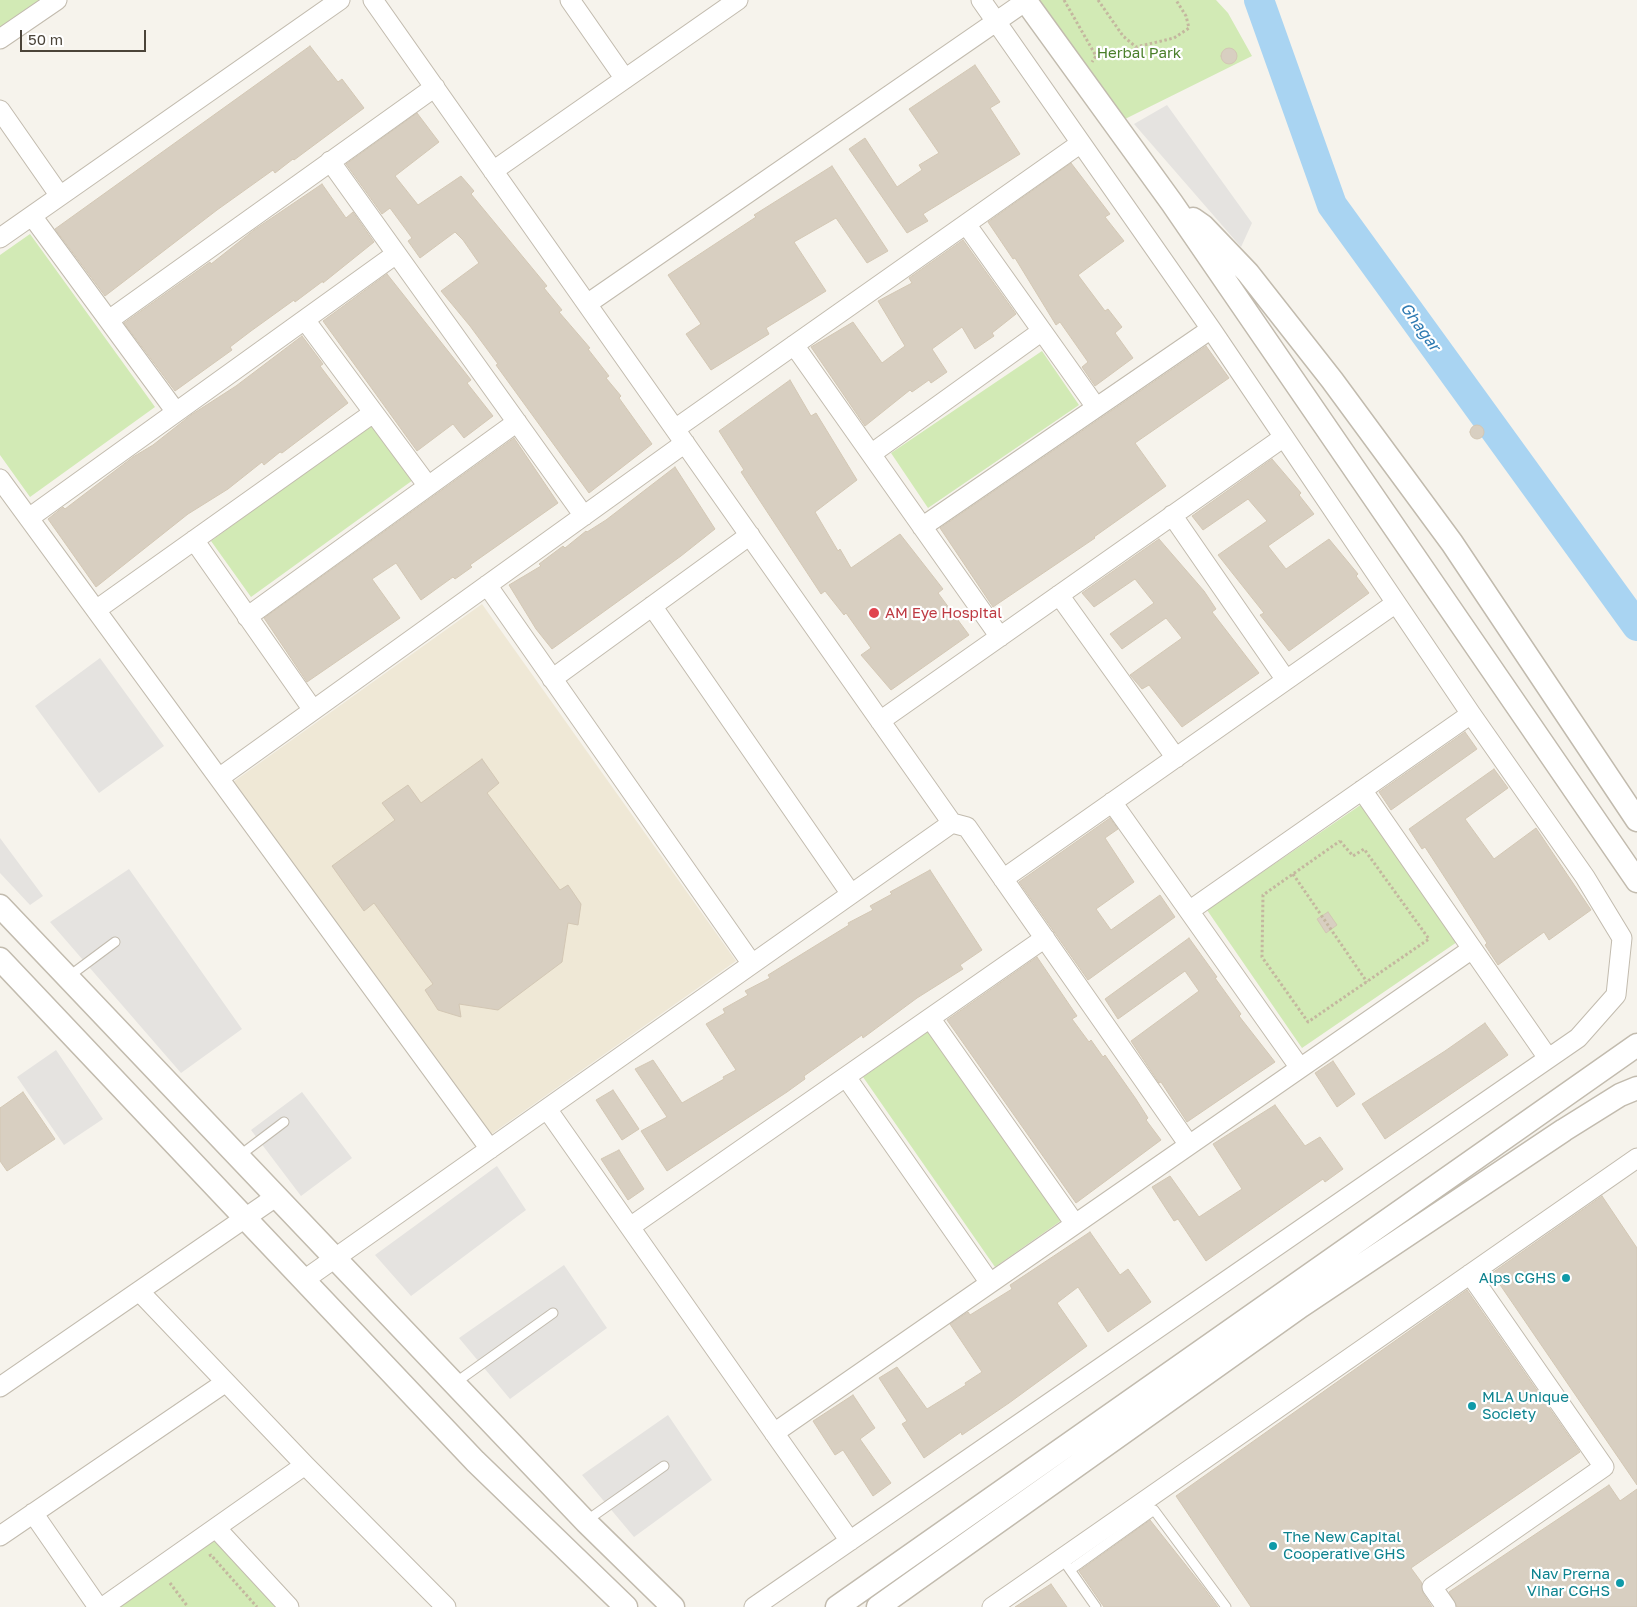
<!DOCTYPE html>
<html>
<head>
<meta charset="utf-8">
<style>
	body { margin:0 }
	#map { position:relative; width:1637px; height:1607px; overflow:hidden; background:#f6f3ec; font-family:"Golos Text",sans-serif }
	canvas { display:block }
	.scale { position:absolute; left:20px; top:30px; width:126px; height:22px; box-sizing:border-box; border:2px solid #4b4439; border-top:0; padding-left:6px; font-size:15px; line-height:18px; white-space:nowrap; color:#4b4439; -webkit-text-stroke:4px #fff; paint-order:stroke }
</style>
</head>
<body>
<div id="map">
<canvas width="1637" height="1607"></canvas>
<div class="scale">50 m</div>
</div>
<script>
const ctx = document.querySelector('canvas').getContext('2d');
ctx.lineJoin = 'round';
function fill(path, color) { ctx.fillStyle = color; ctx.fill(path, 'evenodd'); }
const poly = rows => new Path2D(rows.map(r => 'M' + r).join(''));
function stroke(path, color, width, dash) { ctx.strokeStyle = color; ctx.lineWidth = width; ctx.lineCap = dash ? 'butt' : 'round'; ctx.setLineDash(dash || []); ctx.stroke(path); }
function drawText(font, color, halo, rows, align = 'center') {
  ctx.font = font + ' "Golos Text",sans-serif'; ctx.lineWidth = 4.5; ctx.setLineDash([]); ctx.textBaseline = 'middle'; ctx.strokeStyle = halo; ctx.fillStyle = color; for (const [text, x, y, turn = 0] of rows) {
    ctx.save(); ctx.translate(x, y); ctx.rotate((+turn || 0) * Math.PI / 180); ctx.textAlign = isNaN(turn) ? turn : align; if (halo) ctx.strokeText(text, 0, 0); ctx.fillText(text, 0, 0); ctx.restore();
  }
}
fill(poly([
	[482,604,736,961,486,1138,233,782]
]), '#efe8d6');
fill(poly([
	[0,0,42,0,0,29],
	[1039,0,1216,0,1228,13,1252,56,1121,121],
	[30,234,155,407,30,497,0,455,0,255],
	[1042,351,1079,405,928,508,891,453],
	[372,423,413,480,251,597,211,541],
	[1362,804,1457,942,1302,1048,1207,910],
	[930,1030,1062,1220,995,1267,863,1077],
	[214,1535,280,1607,115,1607]
]), '#d2eab5');
fill(poly([
	[1167,105,1252,223,1241,247,1134,124],
	[100,658,164,746,99,793,35,706],
	[0,838,43,896,30,905,0,873],
	[129,869,242,1029,181,1073,50,922],
	[56,1050,103,1119,64,1145,17,1077],
	[302,1092,352,1158,301,1196,251,1130],
	[497,1166,526,1210,411,1296,375,1255],
	[564,1265,607,1328,510,1399,459,1338],
	[668,1415,712,1480,634,1537,582,1475]
]), '#e5e3e0');
stroke(poly([
	[1259,0,1332,205,1637,626]
]), '#a9d4f2', 30);
const building = poly([
	[310,46,338,82,342,79,364,108,294,160,293,159,275,173,273,170,217,210,105,296,55,229,310,46],
	'1221 56a8 8 0 1 1 16 0a8 8 0 1 1-16 0Z',
	[975,65,1000,102,990,108,1020,154,923,214,928,221,907,233,849,149,865,138,897,187,922,170,919,165,939,153,909,109,975,65],
	[417,113,439,142,395,176,418,205,461,176,474,191,471,194,547,286,544,288,562,310,559,312,590,348,588,349,609,376,606,378,621,396,619,398,652,444,589,493,496,365,498,364,470,326,441,291,479,263,463,240,455,232,420,258,408,241,412,238,390,208,382,214,346,164,417,113],
	[1071,163,1110,214,1105,217,1124,241,1078,275,1105,311,1108,309,1122,327,1115,333,1133,358,1095,386,1082,367,1088,362,1060,322,1056,325,1015,258,1013,259,988,222,1071,163],
	[832,166,888,251,867,263,836,218,794,242,826,291,766,328,769,334,711,370,686,334,701,324,668,275,756,217,754,215,832,166],
	[322,184,346,218,353,212,374,242,323,283,323,281,295,302,294,300,251,331,230,347,232,350,175,391,124,323,210,262,211,264,254,230,322,184],
	[963,240,1016,314,992,333,994,336,975,349,962,327,932,349,947,372,931,383,929,380,912,392,910,390,865,426,811,347,853,322,882,363,905,346,878,301,912,283,909,278,963,240],
	[387,274,471,380,467,383,493,416,464,438,453,424,417,451,323,321,387,274],
	[302,336,323,364,320,366,348,403,282,453,280,452,264,465,262,462,228,489,188,514,96,587,48,519,63,507,65,509,133,457,153,445,191,415,236,386,302,336],
	[1206,346,1229,378,1135,443,1166,486,1094,537,1095,538,993,607,940,528,1206,346],
	[790,380,811,416,816,413,857,480,815,512,838,551,840,549,851,568,900,534,943,589,938,593,969,635,891,690,861,655,871,648,846,613,844,615,825,591,821,594,741,472,744,470,719,431,790,380],
	'1470 432a7 7 0 1 1 14 0a7 7 0 1 1-14 0Z',
	[514,438,558,503,470,565,472,567,455,579,453,577,421,600,396,563,372,579,400,618,307,682,264,618,514,438],
	[1272,459,1301,493,1299,495,1314,514,1268,546,1286,569,1329,539,1358,574,1356,576,1369,593,1289,651,1260,615,1264,613,1218,555,1267,521,1248,499,1203,530,1192,516,1272,459],
	[675,467,715,529,681,556,552,649,536,629,509,585,541,566,539,564,563,546,565,548,586,531,587,532,606,520,675,467],
	[1159,539,1204,591,1216,609,1212,612,1259,673,1182,727,1149,685,1142,689,1130,675,1182,638,1166,618,1122,649,1110,634,1154,603,1135,579,1094,607,1082,593,1159,539],
	[1465,732,1477,749,1391,810,1379,792,1465,732],
	[482,759,499,783,487,793,560,890,568,885,581,904,578,925,568,923,562,962,498,1010,459,1004,461,1017,438,1010,425,990,433,984,374,903,364,911,332,866,395,820,382,803,408,785,421,803,482,759],
	[1494,769,1508,788,1465,819,1494,859,1536,828,1591,910,1549,940,1544,932,1498,965,1485,945,1487,943,1451,887,1425,847,1422,849,1409,829,1494,769],
	[1110,818,1118,829,1105,838,1134,882,1096,909,1111,930,1160,895,1175,917,1088,980,1019,882,1110,818],
	[930,870,982,950,960,965,963,969,917,998,863,1038,862,1035,804,1076,805,1079,787,1092,667,1171,641,1131,667,1117,635,1069,653,1060,682,1103,724,1079,723,1077,736,1070,706,1024,725,1013,723,1009,748,995,745,991,770,978,768,975,849,925,848,923,873,910,870,906,892,894,890,892,930,870],
	[1328,912,1337,925,1326,933,1317,919,1328,912],
	[1189,938,1217,977,1215,978,1241,1014,1239,1016,1275,1062,1187,1122,1161,1082,1159,1083,1131,1041,1199,991,1185,971,1118,1019,1105,999,1189,938],
	[1037,957,1077,1016,1072,1019,1089,1042,1091,1040,1103,1057,1105,1055,1136,1099,1148,1118,1146,1120,1161,1140,1076,1203,947,1020,1037,957],
	[1485,1023,1508,1055,1385,1139,1362,1104,1445,1051,1485,1023],
	[1333,1061,1355,1094,1337,1107,1315,1073,1333,1061],
	[613,1090,639,1129,622,1140,596,1100,613,1090],
	[23,1092,55,1139,7,1171,0,1161,0,1108,23,1092],
	[1275,1105,1305,1146,1320,1137,1343,1169,1325,1182,1323,1179,1206,1261,1178,1219,1174,1221,1152,1187,1170,1176,1199,1217,1242,1189,1213,1144,1275,1105],
	[619,1150,644,1189,628,1200,601,1159,619,1150],
	[1602,1196,1637,1248,1637,1485,1492,1273,1602,1196],
	[1090,1232,1120,1275,1128,1269,1151,1302,1108,1332,1078,1287,1057,1303,1087,1346,1009,1403,962,1435,961,1432,924,1458,902,1424,907,1421,879,1378,897,1367,927,1409,966,1385,965,1383,982,1372,950,1324,968,1312,970,1315,1012,1289,1010,1285,1090,1232],
	[1467,1290,1580,1452,1411,1568,1422,1583,1423,1593,1432,1607,1251,1607,1176,1496,1467,1290],
	[853,1395,875,1428,860,1439,891,1483,873,1496,843,1450,835,1455,813,1421,853,1395],
	[1609,1485,1620,1501,1637,1489,1637,1607,1457,1607,1449,1592,1609,1485],
	[1150,1520,1204,1588,1218,1607,1104,1607,1079,1571,1150,1520],
	[1051,1584,1067,1607,1015,1607,1051,1584]
]);
fill(building, '#d8cfc1');
stroke(building, '#d3c7b4', 1);
const service = poly([
	[68,977,115,942],
	[239,1156,284,1122],
	[455,1383,553,1313],
	[586,1521,664,1466],
	[1068,1567,1096,1607],
	[1070,1570,1154,1510,1226,1607]
]);
const minor = poly([
	[373,0,952,823,967,827,1189,1145],
	[570,0,625,79],
	[0,39,57,0],
	[0,110,60,196],
	[330,161,584,516],
	[493,171,738,0],
	[32,216,176,412],
	[966,224,1096,407],
	[0,238,340,0],
	[587,304,1026,1],
	[109,320,435,87],
	[305,320,428,486],
	[794,345,1000,637],
	[675,429,1081,143],
	[871,454,1042,331],
	[0,479,490,1149],
	[1172,515,1286,680],
	[29,518,396,254],
	[922,527,1211,329],
	[194,540,313,710],
	[487,585,752,964],
	[1059,595,1176,758],
	[652,606,851,894],
	[96,610,373,413],
	[247,617,517,422],
	[552,679,750,535],
	[880,721,1284,437],
	[219,778,685,443],
	[1362,790,1548,1058],
	[1112,802,1300,1068],
	[1003,879,1396,603],
	[1189,911,1471,714],
	[930,1018,1075,1224],
	[846,1077,990,1283],
	[547,1109,850,1541],
	[630,1227,1045,938],
	[304,1280,952,823],
	[139,1291,305,1465,446,1607],
	[0,1387,277,1196],
	[774,1433,1472,949],
	[33,1513,98,1607],
	[216,1528,289,1607],
	[0,1536,226,1382],
	[103,1607,305,1465],
	[754,1607,1578,1038,1616,995,1622,938,1585,877,1471,714,1211,329,981,0],
	[992,1607,1637,1158],
	[1446,1607,1432,1587,1604,1467,1470,1274]
]);
const tertiary = poly([
	[1025,0,1172,203,1637,881],
	[1193,219,1203,226,1248,273,1332,380,1452,543,1637,820],
	[0,906,586,1522,673,1607],
	[0,959,475,1461,626,1607],
	[837,1607,1637,1045],
	[878,1607,1301,1306,1564,1130,1620,1095,1637,1088]
]);
stroke(service, '#c2bbae', 11);
stroke(minor, '#c2bbae', 21);
stroke(tertiary, '#c2bbae', 25);
stroke(poly([
	[1064,0,1096,56,1092,62],
	[1098,0,1123,36,1136,47,1174,38,1189,28,1186,16,1176,0],
	[1340,841,1353,856,1364,849,1429,939,1308,1022,1262,957,1263,895,1340,841],
	[1293,874,1367,982],
	[209,1556,211,1555,257,1607],
	[170,1583,188,1607]
]), '#c4b79f', 3, [2.5, 2.5]);
stroke(service, '#fff', 9);
stroke(minor, '#fff', 19);
stroke(tertiary, '#fff', 22);
for (const [x, y, r, color] of [
	[874,613,6,"#e0444e"],
	[1566,1278,5,"#0f9aa8"],
	[1472,1406,5,"#0f9aa8"],
	[1273,1546,5,"#0f9aa8"],
	[1620,1583,5,"#0f9aa8"]
]) { const dot = new Path2D(); dot.arc(x, y, r, 0, 2 * Math.PI); ctx.fillStyle = color; ctx.fill(dot); stroke(dot, '#fff', 2); }
drawText('15px', '#4a7f2a', '#fff', [
	["Herbal Park",1139,53]
]);
drawText('15px', '#be3a42', '#fff', [
	["AM Eye Hospital",885,613]
], 'left');
drawText('15px', '#0d838f', '#fff', [
	["Alps CGHS",1556,1278],
	["MLA Unique",1482,1397,"left"],
	["Society",1482,1414,"left"],
	["The New Capital",1283,1537,"left"],
	["Cooperative GHS",1283,1554,"left"],
	["Nav Prerna",1610,1574],
	["Vihar CGHS",1610,1591]
], 'right');
drawText('italic 16px', '#2e7ab2', '#fff', [
	["Ghagar",1420,327,54]
]);
</script>
</body>
</html>
